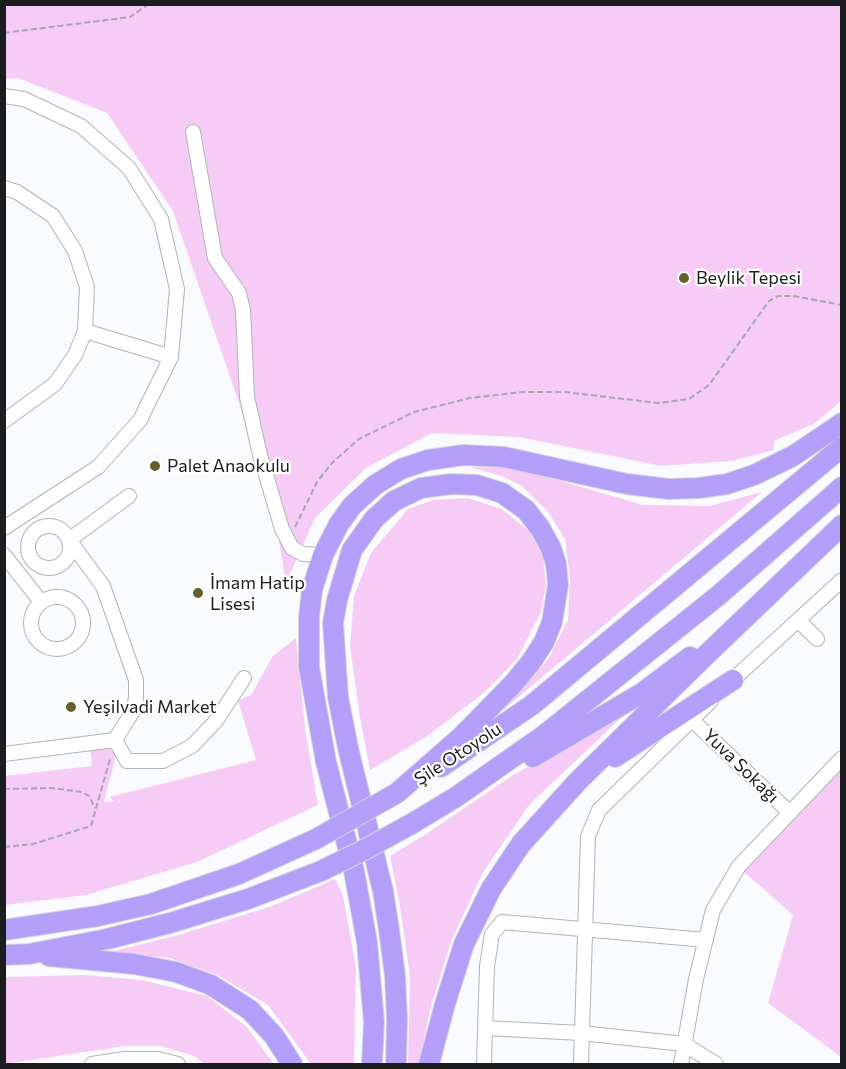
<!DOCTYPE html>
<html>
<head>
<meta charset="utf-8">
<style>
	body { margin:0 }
	#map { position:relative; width:846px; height:1069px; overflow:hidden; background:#f9fbfe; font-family:Commissioner,sans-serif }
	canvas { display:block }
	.frame { position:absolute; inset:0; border:6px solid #1c1d1f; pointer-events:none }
</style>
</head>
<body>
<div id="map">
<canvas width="846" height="1069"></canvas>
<div class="frame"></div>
</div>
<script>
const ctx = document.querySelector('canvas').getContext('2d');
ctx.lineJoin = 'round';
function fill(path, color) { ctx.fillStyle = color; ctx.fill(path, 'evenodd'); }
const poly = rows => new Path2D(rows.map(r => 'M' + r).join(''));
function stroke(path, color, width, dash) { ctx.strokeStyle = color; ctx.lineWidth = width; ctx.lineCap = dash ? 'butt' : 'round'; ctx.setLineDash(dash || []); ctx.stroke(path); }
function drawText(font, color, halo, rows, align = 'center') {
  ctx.font = font + ' Commissioner,sans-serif'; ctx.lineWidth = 4.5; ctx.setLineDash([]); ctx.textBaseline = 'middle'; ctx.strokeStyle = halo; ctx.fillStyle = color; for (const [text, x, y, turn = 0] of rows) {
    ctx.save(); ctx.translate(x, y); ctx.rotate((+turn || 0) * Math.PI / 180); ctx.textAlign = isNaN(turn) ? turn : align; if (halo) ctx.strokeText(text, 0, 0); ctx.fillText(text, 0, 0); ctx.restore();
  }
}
fill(poly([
	[4,5,841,5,841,401,814,424,774,441,774,450,732,461,661,466,518,437,432,433,366,468,315,518,286,583,278,534,239,403,173,211,107,113,18,78,5,79],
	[469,467,516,468,643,505,709,506,762,492,502,711,549,658,568,620,570,577,565,539,548,512,522,486,502,476],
	[468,498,502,509,529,531,543,556,546,585,541,612,517,659,485,692,426,737,370,770,360,717,350,646,354,596,371,553,408,509,433,500],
	[296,638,305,728,318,805,197,862,86,895,5,905,4,776,92,766,90,744,115,740,115,759,104,802,114,801,109,797,256,760,238,701,252,694,272,657],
	[624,715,529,805,482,874,451,942,431,1006,419,1064,408,1064,410,977,400,906,390,856,426,834,513,775],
	[841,767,841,1057,768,1003,793,915,743,871],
	[335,879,343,895,356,968,354,1064,310,1064,308,1060,268,1005,219,976,170,958,110,952,175,936,272,906],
	[85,975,142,980,207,996,246,1026,274,1064,205,1064,194,1056,161,1046,125,1046,5,1064,5,977]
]), '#f6ccf7');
const minor = poly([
	[4,96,24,99,81,126,129,168,161,219,177,289,171,357,140,420,98,467,4,528],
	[193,132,215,258,239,293,243,310,247,397,260,455,282,529,292,548,303,554,323,555],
	[4,188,17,192,53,216,75,251,87,287,85,331,75,355,55,384,4,421],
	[85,331,171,357],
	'28 547a21 21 0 1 1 42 0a21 21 0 1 1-42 0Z',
	[4,555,41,602],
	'31 623a26 26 0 1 1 52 0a26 26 0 1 1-52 0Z',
	[798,620,817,639],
	[728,684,842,580],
	[692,720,790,813],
	[115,740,133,711,136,698,136,680,103,586,69,540,129,496],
	[115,740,127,761,163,761,192,746,216,721,244,678],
	[4,754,115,740],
	[486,1028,581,1033,684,1044,716,1064],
	[92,1064,125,1059,158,1059,178,1064],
	[484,1064,487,966,492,934,502,922,706,940],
	[581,1064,588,836,599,810,710,702],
	[681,1064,696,979,713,910,739,866,842,758]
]);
const highway = poly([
	[533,757,642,693,690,657],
	[615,757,733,680],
	[441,767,532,705,842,447],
	[413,823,456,797,543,736,719,595,842,487],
	[4,930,98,916,151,904,239,874,316,839],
	[4,955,29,954,107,939,170,923,248,899,321,871],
	[49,956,134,964,176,972,211,985,250,1010,274,1036,292,1064],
	[372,1064,374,1022,367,942,354,871,326,762,309,667,309,617,312,590,323,555,339,524,352,506,375,485,401,469,428,460,464,455,504,457,627,484,669,489,699,488,727,484,754,475,793,456,842,423],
	[396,1064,397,1019,395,976,389,930,383,891,348,748,338,697,333,623,337,600,352,550,374,519,394,501,421,488,451,484,477,485,502,493,526,510,540,528,551,548,556,564,558,585,552,622,544,642,531,662,513,684,462,736,397,793],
	[429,1064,445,1004,464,944,491,889,521,844,578,781,704,657,842,525]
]);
stroke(minor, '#b1b3b7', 16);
stroke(highway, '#d6d6d7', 22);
stroke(poly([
	[4,33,130,17,149,4],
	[295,527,317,482,332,463,359,439,414,412,470,398,522,392,565,392,658,403,689,399,709,385,769,301,778,296,794,296,842,305],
	[4,789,52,788,82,792,89,796,95,808],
	[4,847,33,844,91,826,110,759]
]), '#a5a7aa', 2, [6, 3]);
stroke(minor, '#fff', 14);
stroke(highway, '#b39ffa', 20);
const highwayBridge = poly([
	[316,839,397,793],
	[321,871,364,850,413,823]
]);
stroke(highwayBridge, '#d6d6d7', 22, []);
stroke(highwayBridge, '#b39ffa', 20);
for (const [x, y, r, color] of [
	[684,278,6,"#685f2c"],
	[155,466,6,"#685f2c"],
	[198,593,6,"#685f2c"],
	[71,707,6,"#685f2c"]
]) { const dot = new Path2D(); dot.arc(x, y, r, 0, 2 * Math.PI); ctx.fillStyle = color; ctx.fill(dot); stroke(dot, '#fff', 2); }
drawText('18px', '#1c1d1f', '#fff', [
	["Beylik Tepesi",696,278],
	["Palet Anaokulu",167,466],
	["İmam Hatip",210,583],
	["Lisesi",210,604],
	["Yeşilvadi Market",83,707]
], 'left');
drawText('18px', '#1c1d1f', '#fff', [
	["Şile Otoyolu",458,754,-33],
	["Yuva Sokağı",741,766,44]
]);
</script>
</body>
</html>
